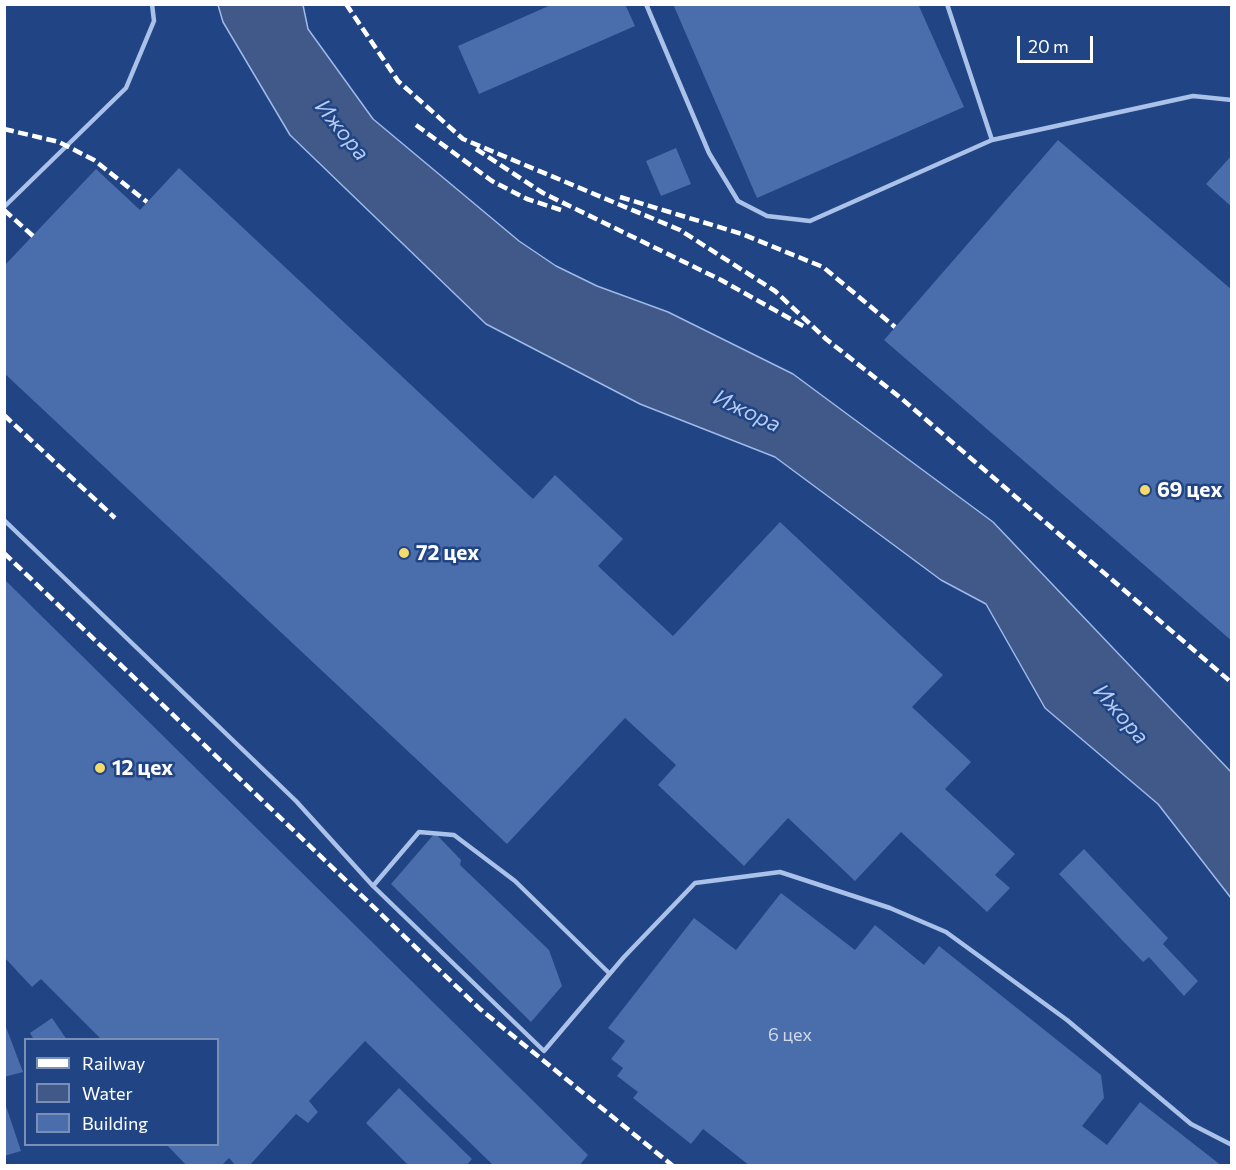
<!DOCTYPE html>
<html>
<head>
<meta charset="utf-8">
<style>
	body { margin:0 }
	#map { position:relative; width:1236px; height:1170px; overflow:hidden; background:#214484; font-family:Commissioner,sans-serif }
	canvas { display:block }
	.frame { position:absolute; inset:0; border:6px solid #fff; pointer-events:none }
	.legend { position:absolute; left:24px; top:1038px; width:195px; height:108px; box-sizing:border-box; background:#214484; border:2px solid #7a8fb5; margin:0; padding:8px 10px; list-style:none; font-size:18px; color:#fff }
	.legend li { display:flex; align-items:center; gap:12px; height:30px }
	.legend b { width:30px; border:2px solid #7a8fb5 }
	.scale { position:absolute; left:1017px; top:36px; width:76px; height:27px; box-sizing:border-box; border:3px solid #fff; border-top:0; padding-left:8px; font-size:18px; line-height:21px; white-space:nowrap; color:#fff; -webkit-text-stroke:4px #214484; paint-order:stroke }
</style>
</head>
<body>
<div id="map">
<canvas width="1236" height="1170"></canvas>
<div class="frame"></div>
<ul class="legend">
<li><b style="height:8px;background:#fff"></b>Railway</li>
<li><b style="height:16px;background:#405988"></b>Water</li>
<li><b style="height:16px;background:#4a6dac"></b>Building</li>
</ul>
<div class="scale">20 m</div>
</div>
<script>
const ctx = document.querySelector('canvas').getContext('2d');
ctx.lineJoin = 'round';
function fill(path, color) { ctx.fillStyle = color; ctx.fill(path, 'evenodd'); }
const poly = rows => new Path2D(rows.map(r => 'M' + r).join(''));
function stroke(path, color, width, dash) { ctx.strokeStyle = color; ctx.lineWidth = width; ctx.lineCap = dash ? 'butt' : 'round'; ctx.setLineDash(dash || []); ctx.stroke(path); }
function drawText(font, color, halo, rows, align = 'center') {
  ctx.font = font + ' Commissioner,sans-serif'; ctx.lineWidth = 5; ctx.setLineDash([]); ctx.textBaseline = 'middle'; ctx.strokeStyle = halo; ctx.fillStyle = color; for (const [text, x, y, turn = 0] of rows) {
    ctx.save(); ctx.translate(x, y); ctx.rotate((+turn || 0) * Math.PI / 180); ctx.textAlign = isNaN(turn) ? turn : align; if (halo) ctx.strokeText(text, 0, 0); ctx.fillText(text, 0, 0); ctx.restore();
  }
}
const water = poly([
	[218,5,303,5,308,29,373,119,519,241,556,266,597,286,668,312,793,374,993,522,1231,772,1231,898,1158,804,1045,708,986,604,941,580,775,457,640,404,486,324,290,135,223,22,218,5]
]);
fill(water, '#405988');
stroke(water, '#9ebaea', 1.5);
fill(poly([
	[553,4,625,4,635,26,479,94,458,46],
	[673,4,918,4,964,107,757,198],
	[1058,140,1232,290,1232,641,884,340],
	[676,148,691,184,661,196,646,161],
	[1232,155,1232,207,1206,184],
	[179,168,533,499,555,475,623,539,598,566,673,636,780,522,943,675,912,707,971,762,945,789,1015,854,995,875,1010,888,987,912,901,832,855,881,788,818,744,866,658,785,676,765,625,718,507,844,4,373,4,266,96,169,140,210],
	[4,579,588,1155,579,1166,494,1166,365,1041,309,1101,318,1112,308,1123,296,1114,249,1166,236,1166,229,1158,221,1166,187,1166,166,1144,218,1144,218,1040,102,1040,41,979,32,987,4,957],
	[435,833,461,860,460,865,549,950,562,986,531,1022,391,884],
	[1084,849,1168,938,1163,944,1198,981,1184,996,1149,957,1143,962,1059,874],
	[781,893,855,950,875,925,924,965,939,946,1101,1075,1104,1098,1082,1126,1107,1145,1140,1102,1222,1166,750,1166,703,1129,691,1144,633,1098,638,1092,617,1076,623,1068,611,1059,625,1041,608,1028,694,918,736,950],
	[52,1018,67,1040,34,1040,30,1033],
	[4,1022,23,1072,4,1077],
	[399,1088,472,1159,466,1166,409,1166,366,1123],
	[4,1100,21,1151,4,1156]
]), '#4a6dac');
stroke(poly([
	[646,4,709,153,738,201,767,216,810,221,992,140,947,4],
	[992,140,1193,96,1232,100],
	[4,207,126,88,154,21,152,4],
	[4,520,296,801,373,886,544,1051,624,957,695,883,780,872,890,908,946,932,1067,1020,1191,1124,1232,1145],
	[373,886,419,832,454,835,515,881,609,973]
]), '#aac1e9', 4.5);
stroke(poly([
	[346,4,398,81,463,139,680,230,775,291,826,339,902,399,1232,683],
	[416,125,492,181,527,199,561,210],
	[4,129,59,142,94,160,147,202],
	[476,149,543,193,721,280,805,327],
	[620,197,742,234,823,267,895,327],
	[4,210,33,236],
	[4,415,115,518],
	[4,553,480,1009,673,1166]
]), '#fff', 4.5, [10, 4.5]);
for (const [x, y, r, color] of [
	[1145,490,6,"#f5da6c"],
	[404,553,6,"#f5da6c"],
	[100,768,6,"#f5da6c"]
]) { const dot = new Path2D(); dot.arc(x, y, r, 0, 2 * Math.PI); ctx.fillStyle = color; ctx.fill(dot); stroke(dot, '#214484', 2); }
drawText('18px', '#d2daea', null, [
	["6 цех",790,1035]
]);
drawText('bold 21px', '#fff', '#214484', [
	["69 цех",1157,490],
	["72 цех",416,553],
	["12 цех",112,768]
], 'left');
drawText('italic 22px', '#b5cbf0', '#214484', [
	["Ижора",342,130,51],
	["Ижора",747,411,25],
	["Ижора",1121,714,49]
]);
</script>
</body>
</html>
